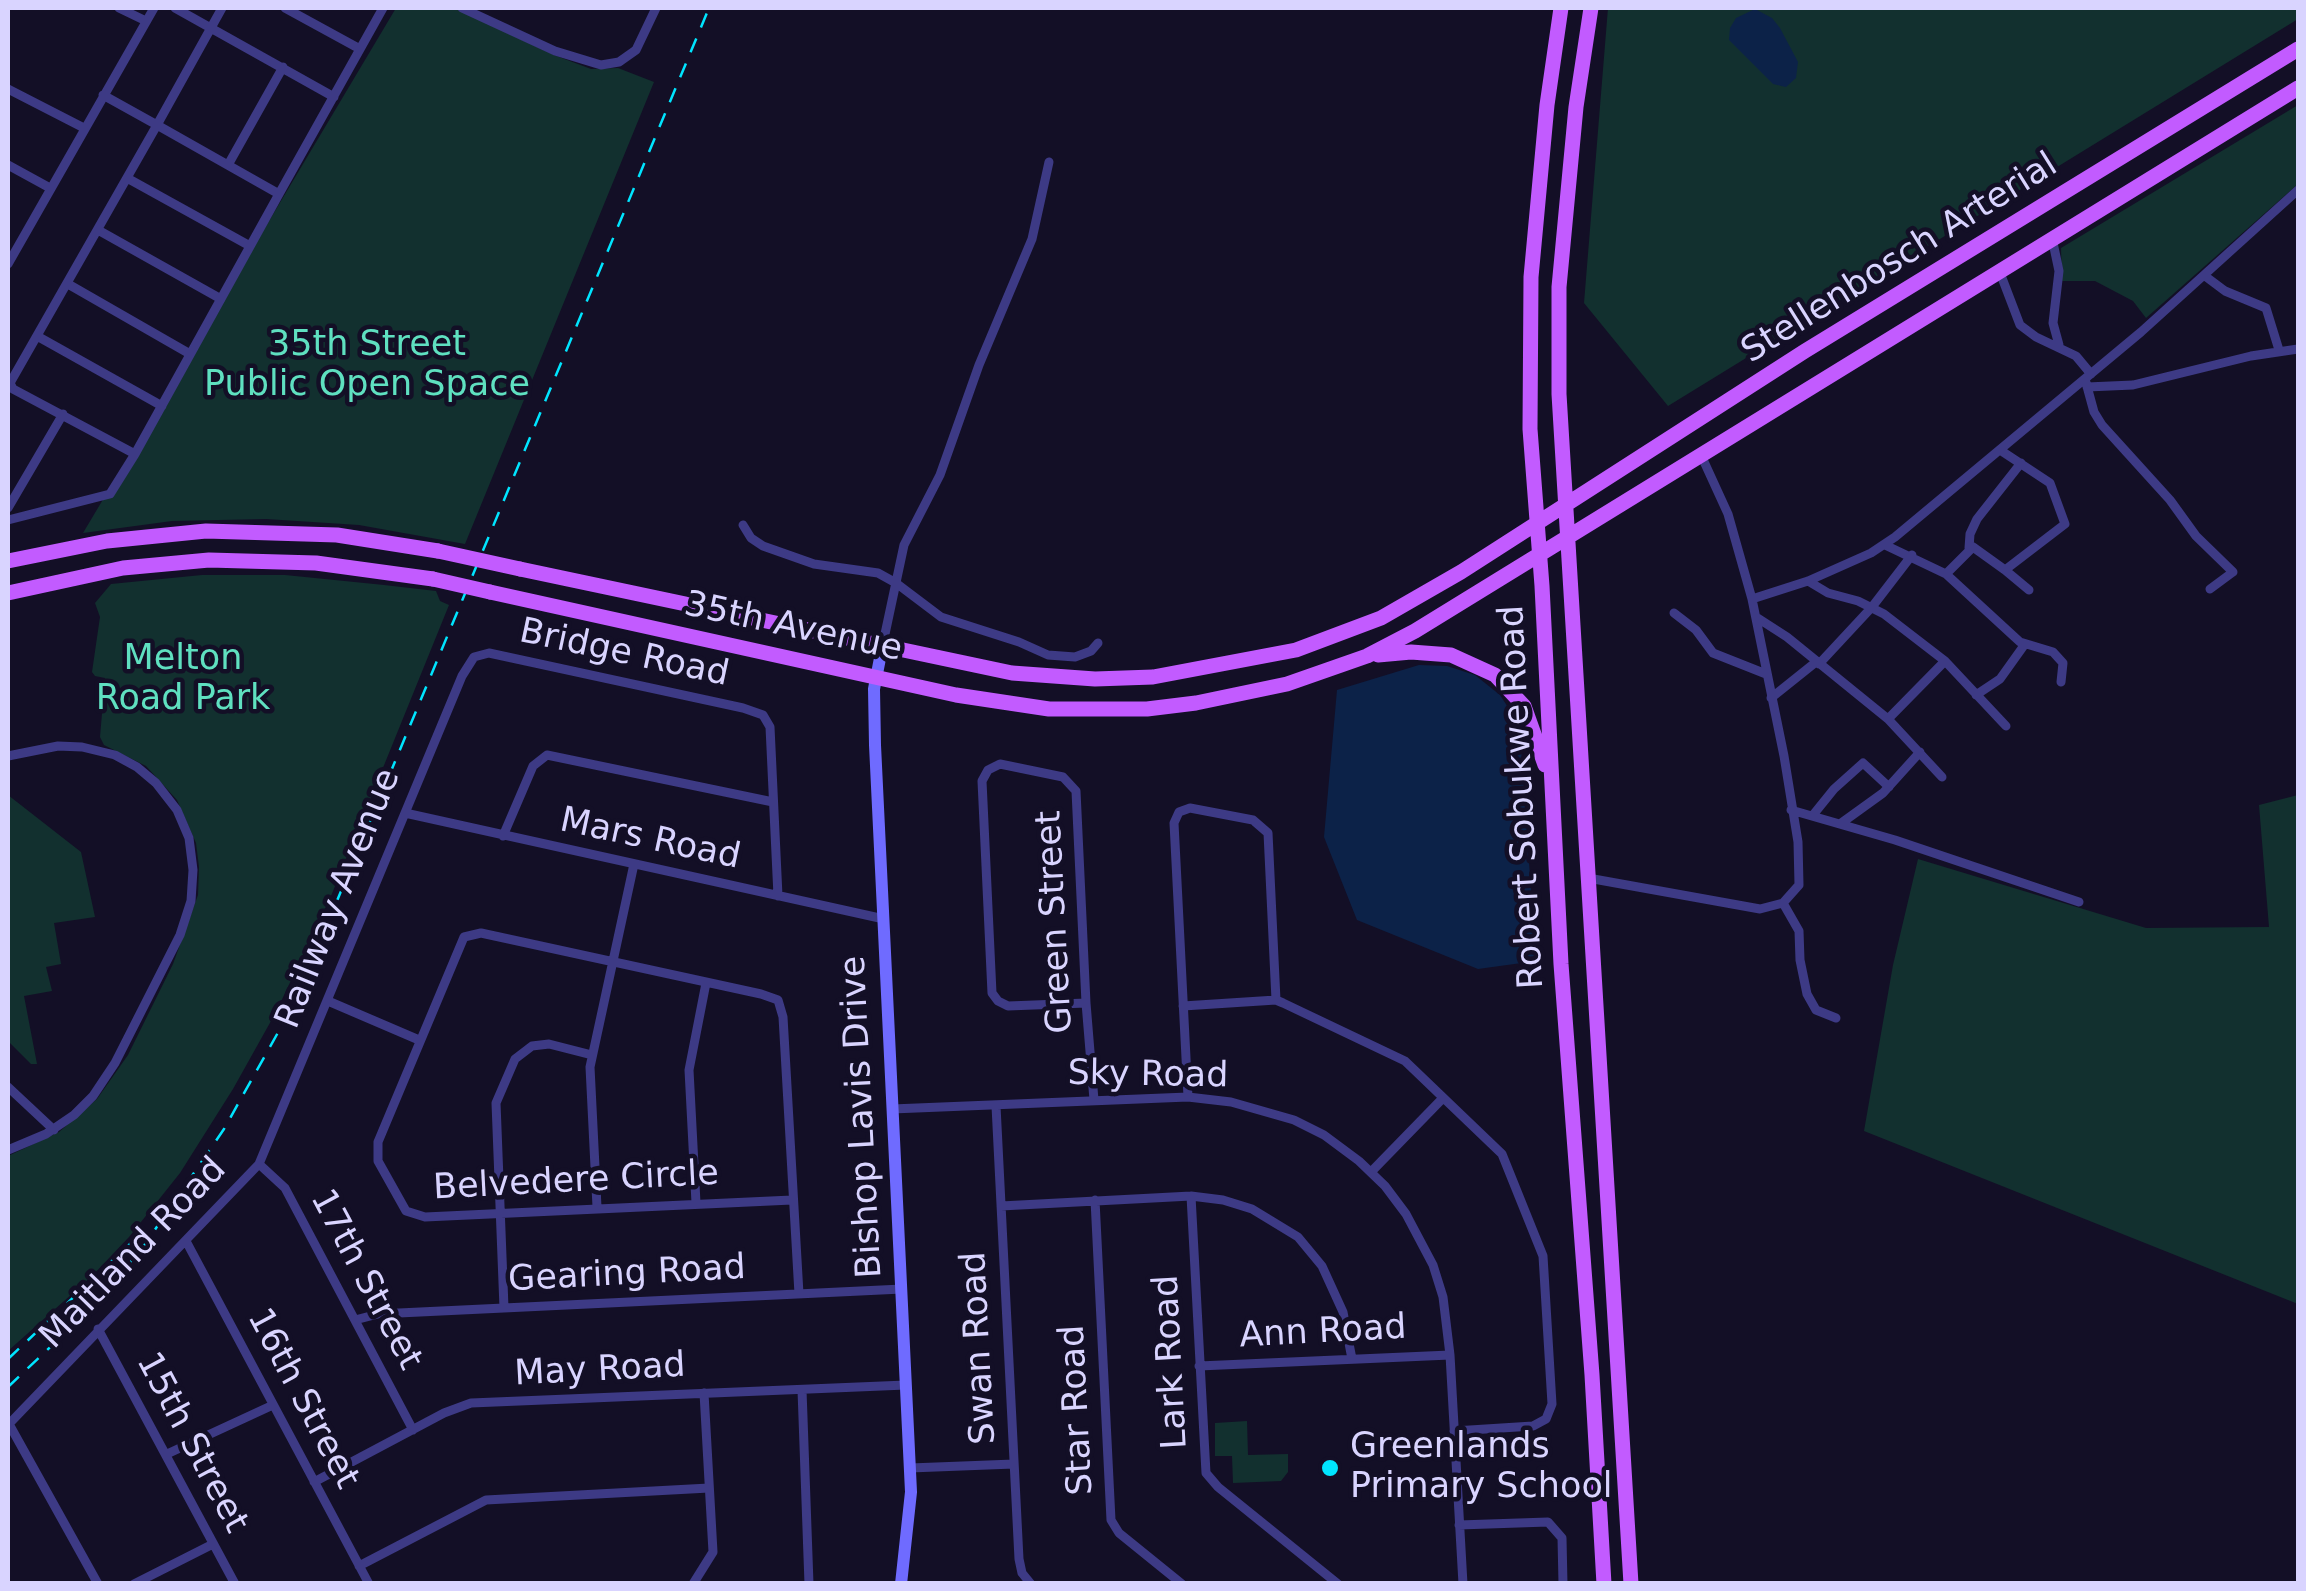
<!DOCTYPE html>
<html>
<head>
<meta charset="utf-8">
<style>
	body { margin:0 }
	#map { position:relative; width:2306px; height:1591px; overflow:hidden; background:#130f26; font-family:"DejaVu Sans",sans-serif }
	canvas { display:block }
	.frame { position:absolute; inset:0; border:10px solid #d9d4ff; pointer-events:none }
</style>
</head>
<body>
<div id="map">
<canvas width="2306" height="1591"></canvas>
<div class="frame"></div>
</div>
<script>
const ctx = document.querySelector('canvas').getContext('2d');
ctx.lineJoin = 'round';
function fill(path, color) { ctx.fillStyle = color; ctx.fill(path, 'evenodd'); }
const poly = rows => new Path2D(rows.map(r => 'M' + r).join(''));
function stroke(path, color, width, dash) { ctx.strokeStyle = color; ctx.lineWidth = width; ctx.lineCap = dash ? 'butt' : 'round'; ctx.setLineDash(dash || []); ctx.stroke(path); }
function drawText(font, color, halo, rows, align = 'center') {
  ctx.font = font + ' "DejaVu Sans",sans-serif'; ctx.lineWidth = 9; ctx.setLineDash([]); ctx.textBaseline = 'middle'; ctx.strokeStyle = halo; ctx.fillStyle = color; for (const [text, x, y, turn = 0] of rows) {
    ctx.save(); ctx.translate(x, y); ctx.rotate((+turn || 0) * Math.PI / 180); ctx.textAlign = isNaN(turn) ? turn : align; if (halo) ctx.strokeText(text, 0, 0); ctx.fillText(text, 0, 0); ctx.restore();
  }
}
fill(poly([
	[396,8,454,8,554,55,591,69,618,68,654,82,465,544,359,525,266,519,172,521,83,533],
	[1608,8,2298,8,2298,19,1668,406,1584,303],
	[2298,105,2298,184,2146,318,2133,301,2095,281,2062,281,2061,248],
	[202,575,285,575,384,585,436,591,440,601,449,605,331,896,276,1012,233,1089,180,1173,129,1237,92,1276,8,1351,8,1156,59,1132,97,1099,128,1055,173,964,198,895,199,867,196,843,177,800,146,766,104,745,100,737,105,678,95,676,92,672,100,617,95,603,111,584],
	[8,795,81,852,95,917,54,923,61,964,46,967,52,991,24,996,37,1064,31,1064,8,1041],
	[2298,795,2298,1304,1864,1131,1893,965,1918,859,2146,928,2269,927,2259,805],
	[1247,1421,1248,1455,1288,1454,1288,1472,1281,1481,1233,1483,1232,1456,1215,1456,1215,1423]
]), '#12302f');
fill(poly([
	[1755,9,1772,18,1780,28,1798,62,1796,78,1786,87,1773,84,1729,40,1730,28,1736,18],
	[1419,665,1447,666,1475,675,1500,695,1513,715,1521,749,1536,961,1478,969,1357,920,1324,837,1337,690]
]), '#0c2248');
stroke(poly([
	[119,8,146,21],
	[175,8,334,97],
	[222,8,157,125,279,194,383,8],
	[285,8,360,49],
	[462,8,555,51,601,65,619,62,636,50,656,8],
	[8,89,84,128],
	[103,95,157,125,10,383,13,389,135,454,279,194],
	[8,165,50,188],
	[228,165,283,67],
	[127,178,250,246],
	[98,230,221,299],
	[2052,238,2059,271,2053,323,2059,345],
	[8,264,154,8],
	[1999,270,2020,325,2036,337,2076,356,2091,374],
	[2205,276,2225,291,2266,308,2279,350],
	[68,284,190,354],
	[37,336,162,406],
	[2085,379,2094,412,2102,425,2170,500,2196,536,2233,572,2210,589],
	[2087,387,2133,385,2251,356,2298,349],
	[8,508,63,414],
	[8,520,110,494,135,454],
	[743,525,751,538,763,546,814,564,878,573,896,583,941,617,1019,642,1048,655,1075,657,1091,651,1098,643],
	[1885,545,1946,574,2020,642,2053,652,2063,663,2061,682],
	[1969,548,1970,534,1977,519,2021,463],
	[2005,570,2029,590],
	[1946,574,1973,547,2005,570,2065,524,2050,483,2000,450],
	[1808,581,1828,593,1858,601,1884,614,1945,661,2006,726],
	[1752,599,1808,581,1871,553,1895,537,2141,332,2298,190],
	[1674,613,1696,630,1713,653,1766,674],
	[1756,617,1787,637,1888,719,1942,777],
	[882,648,904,545,940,475,979,365,1032,239,1049,162],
	[1819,664,1872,607,1912,555],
	[1976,695,2000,679,2025,644],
	[1771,698,1816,662],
	[1888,719,1945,661],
	[8,756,58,746,82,747,115,755,137,767,156,783,177,810,189,838,193,870,191,901,180,935,115,1063,93,1096,74,1115,46,1134,8,1150],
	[1791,810,1895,840,2079,902],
	[405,813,884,919],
	[1813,815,1834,789,1863,763,1889,787],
	[1840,824,1883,793,1920,752],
	[503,836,533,766,547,755,773,802],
	[1588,878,1760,909,1783,903,1799,885,1798,842,1784,756,1752,599,1728,514,1701,455],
	[1783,903,1799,931,1800,960,1807,994,1816,1010,1836,1018],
	[328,1001,419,1040],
	[1086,1003,1008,1006,998,1001,992,993,982,781,988,770,1000,764,1063,777,1076,791,1086,1003,1094,1100],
	[1183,1006,1276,1000,1283,1003,1405,1061,1502,1154,1543,1256,1552,1404,1546,1419,1533,1426,1454,1431],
	[8,1087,54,1130],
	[1188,1097,1174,823,1179,812,1190,808,1253,820,1268,833,1276,1000],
	[996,1106,1019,1559,1022,1573,1031,1584],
	[892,1109,1188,1097,1231,1102,1294,1120,1324,1135,1359,1161,1385,1186,1406,1214,1433,1265,1443,1297,1450,1355,1463,1584],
	[259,1164,285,1188,413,1430],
	[1371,1172,1443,1098],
	[1191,1196,1206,1473,1218,1487,1338,1584],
	[792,1200,425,1217,406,1211,378,1161,378,1142,464,937,481,933,761,994,778,1000,783,1017,799,1294],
	[1095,1200,1111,1520,1119,1533,1182,1584],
	[696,1203,689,1070,706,983],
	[1001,1206,1191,1196,1223,1200,1252,1209,1298,1237,1322,1266,1343,1312,1352,1359],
	[597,1207,590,1067,634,864],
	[186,1241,369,1584],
	[504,1308,496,1103,515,1059,532,1046,549,1044,592,1055],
	[355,1320,378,1314,902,1289],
	[98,1329,235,1584],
	[1199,1366,1450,1355],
	[802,1390,809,1584],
	[9,1424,98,1584],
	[8,1425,259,1164,462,676,474,657,489,653,743,708,763,715,770,727,778,896],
	[167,1454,273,1405],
	[910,1468,1014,1464],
	[314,1482,444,1413,471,1403,906,1385],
	[1459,1525,1548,1522,1562,1538,1563,1584],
	[359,1566,486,1500,709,1488],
	[134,1584,213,1544],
	[693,1584,713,1552,704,1393]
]), '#3d3a85', 9);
stroke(poly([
	[882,648,874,689,875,745,911,1492,901,1584]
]), '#6f6bff', 12);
stroke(poly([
	[1561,8,1547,105,1531,277,1530,429,1542,586,1561,964,1592,1375,1604,1584],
	[1591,8,1576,107,1559,287,1559,394,1631,1584],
	[8,561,107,541,206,531,337,535,438,551],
	[520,569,1012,673,1095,679,1153,677,1296,650,1381,618,1461,572,1805,351,2298,49],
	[490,592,956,695,1049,709,1147,709,1196,703,1287,684,1367,656,1415,631,2298,88],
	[8,593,123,568,209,560,316,563,433,579],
	[1378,655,1411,652,1451,655,1495,675,1524,706,1545,765]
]), '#c25bff', 15);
stroke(poly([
	[8,1359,131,1243],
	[8,1387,80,1319,141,1250,224,1129,285,1020,319,944,709,8]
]), '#00e5ff', 2.5, [15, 12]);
stroke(poly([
	[438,551,520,569],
	[433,579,490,592]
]), '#c25bff', 15);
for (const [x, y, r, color] of [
	[1330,1468,10,"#00e5ff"]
]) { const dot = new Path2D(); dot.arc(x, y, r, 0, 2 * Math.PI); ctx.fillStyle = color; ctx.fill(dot); stroke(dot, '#130f26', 4); }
drawText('35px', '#d9d4ff', '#130f26', [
	["Stellenbosch Arterial",1900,259,-32],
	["35th Avenue",793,628,12],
	["Bridge Road",624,654,12],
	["Robert Sobukwe Road",1523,797,-93],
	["Mars Road",650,840,12],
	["Railway Avenue",339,899,-68],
	["Green Street",1056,922,-93],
	["Sky Road",1148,1076,1],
	["Bishop Lavis Drive",863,1117,-93],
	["Belvedere Circle",576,1182,-3],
	["Maitland Road",134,1254,-46],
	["Gearing Road",627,1275,-3],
	["17th Street",365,1280,62],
	["Ann Road",1323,1333,-3],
	["Swan Road",980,1348,-93],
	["Lark Road",1172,1362,-93],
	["May Road",600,1371,-3],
	["16th Street",302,1399,62],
	["Star Road",1078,1410,-93],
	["15th Street",191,1443,62]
]);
drawText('35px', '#5fe0c0', '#130f26', [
	["35th Street",367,346],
	["Public Open Space",367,386],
	["Melton",183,660],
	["Road Park",183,700]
]);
drawText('35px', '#d9d4ff', '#130f26', [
	["Greenlands",1350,1448],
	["Primary School",1350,1488]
], 'left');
</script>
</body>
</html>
